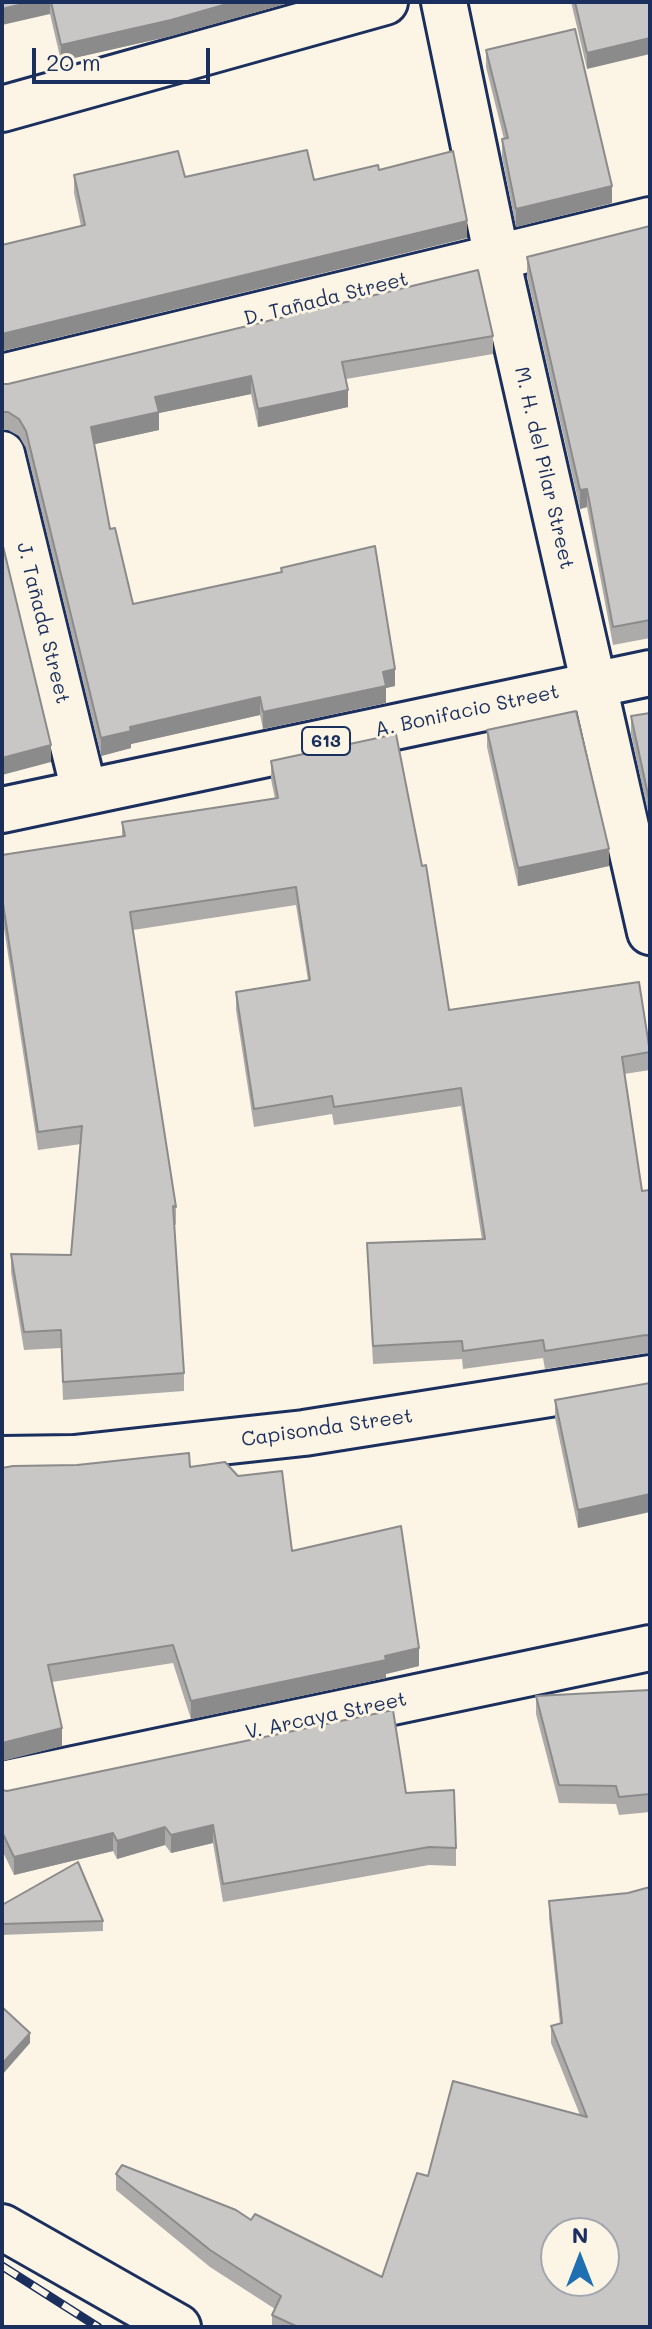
<!DOCTYPE html>
<html>
<head>
<meta charset="utf-8">
<style>
	body { margin:0 }
	#map { position:relative; width:652px; height:2329px; overflow:hidden; background:#fcf5e5; font-family:Mali,sans-serif }
	canvas { display:block }
	.frame { position:absolute; inset:0; border:4px solid #1b2f5e; pointer-events:none }
	.north { position:absolute; left:540px; top:2217px; width:80px; height:80px; box-sizing:border-box; background:#fcf5e5; border:2px solid #a2a6af; border-radius:50%; rotate:0deg; font-size:22px; font-weight:700; line-height:32px; text-align:center; color:#1b2f5e }
	.north::after { content:''; display:block; margin:auto; width:28px; height:36px; background:#1f6fb2; clip-path:polygon(50% 0,100% 100%,50% 72%,0 100%) }
	.scale { position:absolute; left:32px; top:48px; width:178px; height:36px; box-sizing:border-box; border:4px solid #1b2f5e; border-top:0; padding-left:10px; font-size:24px; line-height:28px; white-space:nowrap; color:#1b2f5e; -webkit-text-stroke:6px #fcf5e5; paint-order:stroke }
</style>
</head>
<body>
<div id="map">
<canvas width="652" height="2329"></canvas>
<div class="frame"></div>
<div class="north">N</div>
<div class="scale">20 m</div>
</div>
<script>
const ctx = document.querySelector('canvas').getContext('2d');
ctx.lineJoin = 'round';
const poly = rows => new Path2D(rows.map(r => 'M' + r).join(''));
function stroke(path, color, width, dash) { ctx.strokeStyle = color; ctx.lineWidth = width; ctx.lineCap = dash ? 'butt' : 'round'; ctx.setLineDash(dash || []); ctx.stroke(path); }
function fill(path, color) { ctx.fillStyle = color; ctx.fill(path, 'evenodd'); }
function drawText(font, color, halo, rows, align = 'center') {
  ctx.font = font + ' Mali,sans-serif'; ctx.lineWidth = 6; ctx.setLineDash([]); ctx.textBaseline = 'middle'; ctx.strokeStyle = halo; ctx.fillStyle = color; for (const [text, x, y, turn = 0] of rows) {
    ctx.save(); ctx.translate(x, y); ctx.rotate((+turn || 0) * Math.PI / 180); ctx.textAlign = isNaN(turn) ? turn : align; if (halo) ctx.strokeText(text, 0, 0); ctx.fillText(text, 0, 0); ctx.restore();
  }
}
const minor = poly([
	[444,2,497,258,650,932],
	[2,109,385,2],
	[2,377,650,220],
	[2,454,84,791],
	[2,1459,74,1458,304,1433,650,1378],
	[2,1784,650,1648],
	[2,2227,178,2327]
]);
const primary = poly([
	[2,810,650,673]
]);
stroke(minor, '#1b2f5e', 50);
stroke(primary, '#1b2f5e', 50);
stroke(minor, '#fcf5e5', 44);
stroke(primary, '#fcf5e5', 44);
const rail = poly([
	[2,2266,98,2327]
]);
stroke(rail, '#1b2f5e', 9);
stroke(rail, '#fcf5e5', 6, [18]);
fill(poly([
	[2,2,292,2,171,36,61,61,50,14],
	[571,2,650,2,587,69],
	[486,50,612,203,516,227,502,157,502,139,504,139,486,67],
	[379,170,467,238,2,351,2,245,81,226,74,193,74,175,314,180],
	[650,226,650,638,613,645,587,507,580,509,527,276,527,257],
	[493,336,493,354,346,379,348,407,258,427,251,394,159,413,159,430,94,444,110,529,133,604,281,572,281,568,395,686,386,688,386,703,263,729,260,715,131,744,131,748,101,756,26,448,19,436,8,430,2,430,2,384],
	[650,713,650,822,631,734,631,716],
	[487,730,609,866,518,886,487,747],
	[271,761,449,1010,650,1052,650,1070,624,1074,642,1191,650,1190,650,1354,646,1353,545,1369,543,1358,463,1369,462,1359,373,1364,367,1243,482,1240,461,1106,334,1125,332,1114,254,1127,236,1010,236,992,308,980,296,905,133,930,176,1207,176,1225,174,1224,184,1373,184,1391,63,1400,61,1348,24,1350,11,1272,11,1254,71,1255,81,1144,38,1150,2,915,2,855,122,836,122,822,275,799,271,779],
	[650,1383,578,1528,555,1418,555,1400],
	[190,1467,292,1551,419,1666,386,1674,386,1678,191,1719,173,1663,52,1682,62,1746,2,1761,2,1468],
	[650,1690,650,1812,619,1815,616,1804,559,1803,536,1714,536,1696],
	[2,1790,406,1793,456,1848,456,1866,429,1865,223,1902,213,1843,171,1853,165,1845,117,1859,113,1851,14,1875,2,1850],
	[549,1901,650,2327,272,2327,272,2315,275,2309,210,2267,116,2190,116,2174,251,2220,382,2277,428,2176,580,2115,551,2043,551,2026,560,2024,549,1918],
	[2,1905,103,1921,103,1931,2,1935]
]), '#acabaa');
fill(poly([
	[31,2,50,2,50,14,2,25,2,9],
	[234,2,292,2,171,36,61,61,61,45],
	[650,38,650,54,587,69,587,53],
	[612,186,612,203,516,227,516,209],
	[467,221,467,238,2,351,2,334],
	[251,376,251,394,159,413,159,430,91,445,91,427,155,397],
	[348,390,348,407,258,427,258,409],
	[587,489,587,507,580,509,580,490],
	[395,669,395,686,386,688,386,703,263,729,263,712,383,672],
	[260,697,260,715,131,744,131,748,101,756,101,738,130,727],
	[51,745,51,762,2,775,2,758],
	[609,849,609,866,518,886,518,868],
	[650,1494,650,1512,578,1528,578,1510],
	[419,1648,419,1666,386,1674,386,1678,191,1719,191,1701],
	[62,1728,62,1746,2,1761,2,1743],
	[213,1825,213,1843,171,1853,171,1835],
	[165,1827,165,1845,117,1859,117,1841],
	[113,1833,113,1851,14,1875,14,1857],
	[30,2033,30,2043,2,2075,2,2064]
]), '#8c8b8b');
const building = poly([
	[2,2,31,2,2,9,2,2],
	[51,2,234,2,171,20,61,45,51,2],
	[575,2,650,2,650,38,587,53,575,2],
	[575,29,612,186,516,209,502,139,508,138,486,50,575,29],
	[307,150,314,180,378,165,379,170,453,151,467,221,2,334,2,245,85,225,74,175,178,151,185,177,307,150],
	[650,226,650,620,613,627,587,489,580,490,527,257,650,226],
	[478,270,493,336,342,362,348,390,258,409,251,376,155,397,159,412,91,427,110,529,115,528,133,604,282,572,281,568,375,546,395,669,383,672,386,686,263,712,260,697,130,727,131,731,101,738,26,431,19,419,8,412,2,412,2,384,8,384,478,270],
	[2,542,51,745,2,758,2,542],
	[576,711,609,849,518,868,487,730,576,711],
	[650,713,650,804,631,716,650,713],
	[396,734,422,866,426,865,449,1010,639,982,650,1052,622,1057,642,1191,650,1190,650,1336,646,1335,545,1351,543,1340,463,1351,462,1341,373,1346,367,1243,485,1239,461,1088,334,1107,332,1096,254,1109,236,992,310,980,296,887,130,912,176,1207,173,1206,184,1373,63,1382,61,1330,24,1332,11,1254,71,1255,82,1126,38,1132,2,897,2,855,125,836,122,822,278,798,271,761,396,734],
	[650,1383,650,1494,578,1510,555,1400,650,1383],
	[189,1453,190,1467,225,1462,238,1476,282,1471,292,1551,401,1526,419,1648,385,1656,386,1660,191,1701,173,1645,48,1665,62,1728,2,1743,2,1468,13,1466,77,1465,189,1453],
	[650,1690,650,1794,619,1797,616,1786,559,1785,536,1696,650,1690],
	[393,1710,406,1793,454,1790,456,1848,429,1847,223,1884,213,1825,171,1835,165,1827,117,1841,113,1833,14,1857,2,1832,2,1790,7,1791,393,1710],
	[78,1862,103,1921,2,1924,2,1905,78,1862],
	[650,1887,650,2327,298,2327,272,2315,281,2296,210,2250,116,2174,122,2165,236,2210,251,2220,255,2214,382,2277,417,2173,428,2176,453,2081,587,2117,551,2026,562,2023,549,1901,628,1893,650,1887],
	[556,2233,604,2233,604,2281,556,2281,556,2233],
	[2,2007,30,2033,2,2064,2,2007]
]);
fill(building, '#c8c7c6');
stroke(building, '#8c8b8b', 2);
for (const [x, y, w] of [
	[326,741,48]
]) { const box = new Path2D(); box.roundRect(x - w / 2, y - 14, w, 28, 6); ctx.fillStyle = '#fcf5e5'; ctx.fill(box); stroke(box, '#1b2f5e', 2); }
drawText('bold 18px', '#1b2f5e', null, [
	["613",326,741]
]);
drawText('20px', '#1b2f5e', '#fcf5e5', [
	["D. Tañada Street",326,299,-14],
	["M. H. del Pilar Street",544,468,77],
	["J. Tañada Street",43,623,76],
	["A. Bonifacio Street",467,711,-12],
	["Capisonda Street",327,1428,-8],
	["V. Arcaya Street",326,1716,-12]
]);
</script>
</body>
</html>
